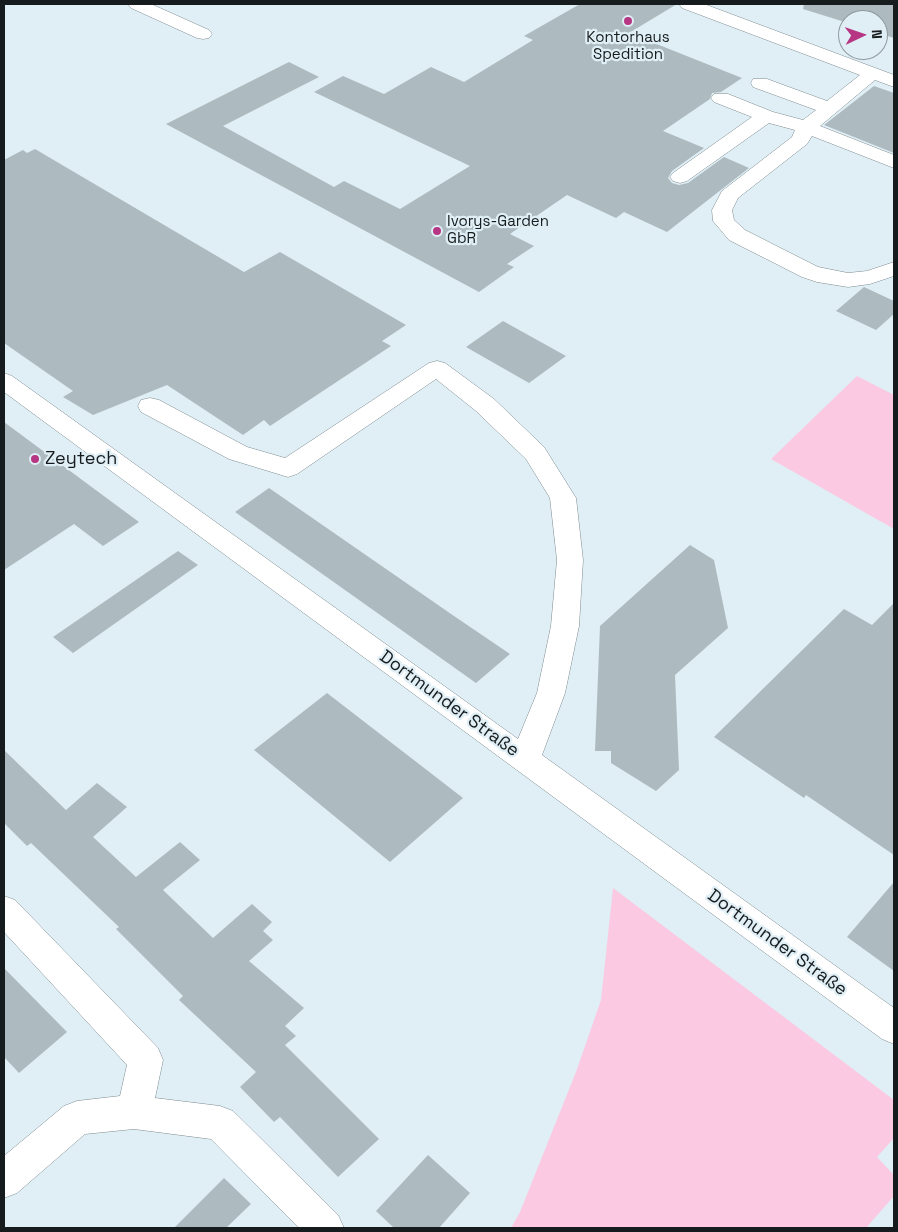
<!DOCTYPE html>
<html>
<head>
<meta charset="utf-8">
<style>
	body { margin:0 }
	#map { position:relative; width:898px; height:1232px; overflow:hidden; background:#e0eff5; font-family:"Space Grotesk",sans-serif }
	canvas { display:block }
	.frame { position:absolute; inset:0; border:5px solid #161b1d; pointer-events:none }
	.north { position:absolute; left:838px; top:10px; width:50px; height:50px; box-sizing:border-box; background:#e0eff5; border:1px solid #8f9a9f; border-radius:50%; rotate:87deg; font-size:14px; font-weight:700; line-height:20px; text-align:center; color:#161b1d }
	.north::after { content:''; display:block; margin:auto; width:18px; height:22px; background:#b63683; clip-path:polygon(50% 0,100% 100%,50% 72%,0 100%) }
</style>
</head>
<body>
<div id="map">
<canvas width="898" height="1232"></canvas>
<div class="frame"></div>
<div class="north">N</div>
</div>
<script>
const ctx = document.querySelector('canvas').getContext('2d');
ctx.lineJoin = 'round';
function fill(path, color) { ctx.fillStyle = color; ctx.fill(path, 'evenodd'); }
const poly = rows => new Path2D(rows.map(r => 'M' + r).join(''));
function stroke(path, color, width, dash) { ctx.strokeStyle = color; ctx.lineWidth = width; ctx.lineCap = dash ? 'butt' : 'round'; ctx.setLineDash(dash || []); ctx.stroke(path); }
function drawText(font, color, halo, rows, align = 'center') {
  ctx.font = font + ' "Space Grotesk",sans-serif'; ctx.lineWidth = 4.5; ctx.setLineDash([]); ctx.textBaseline = 'middle'; ctx.strokeStyle = halo; ctx.fillStyle = color; for (const [text, x, y, turn = 0] of rows) {
    ctx.save(); ctx.translate(x, y); ctx.rotate((+turn || 0) * Math.PI / 180); ctx.textAlign = isNaN(turn) ? turn : align; if (halo) ctx.strokeText(text, 0, 0); ctx.fillText(text, 0, 0); ctx.restore();
  }
}
fill(poly([
	[857,376,894,395,894,529,771,459],
	[613,888,894,1100,894,1138,877,1157,894,1175,894,1196,866,1228,511,1228,520,1212,576,1072,601,1000]
]), '#fbc9e1');
fill(poly([
	[580,4,677,4,629,33,742,78,721,92,712,93,710,99,663,131,704,148,672,171,668,178,672,183,679,185,688,183,724,157,749,168,667,232,624,212,616,218,567,195,510,234,534,246,507,264,514,267,479,292,166,124,289,62,319,77,223,126,334,187,344,181,400,209,470,166,314,92,343,76,384,94,431,67,464,82,533,40,524,36],
	[804,4,894,4,894,38,878,33,878,20,848,20,848,23,803,9],
	[874,86,894,93,894,153,824,125],
	[35,149,244,272,280,252,406,325,382,341,391,346,270,426,264,420,243,435,167,385,93,415,63,397,73,391,4,343,4,160,23,150,27,153],
	[864,287,894,301,894,314,876,330,836,311],
	[503,321,566,356,529,383,466,347],
	[4,422,89,485,139,522,103,546,74,524,4,570],
	[269,488,454,616,510,654,476,683,235,512],
	[690,545,714,560,728,628,675,675,679,770,656,791,611,763,611,751,595,751,600,626],
	[178,551,198,565,73,653,53,637],
	[894,603,894,855,806,795,804,798,714,737,844,609,872,625],
	[327,693,463,798,390,862,254,750],
	[4,750,66,810,97,783,127,807,93,837,136,877,180,842,200,860,163,890,213,938,252,904,272,922,263,931,273,940,249,961,304,1008,285,1026,296,1036,285,1045,379,1139,338,1177,280,1117,274,1122,240,1087,256,1072,179,1000,183,996,116,929,119,927,31,843,27,846,4,823],
	[894,882,894,971,847,937],
	[4,968,67,1032,19,1073,4,1057],
	[428,1155,470,1193,439,1228,394,1228,376,1211],
	[224,1178,251,1204,226,1228,174,1228]
]), '#adbbc0');
const minor = poly([
	[128,4,151,4,209,30,212,34,209,38,203,39,197,38,131,8,128,4],
	[679,4,704,4,894,75,894,87,875,80,820,126,894,155,894,168,812,136,807,144,738,198,732,210,734,220,745,230,818,267,848,273,867,271,894,262,894,276,870,284,848,287,817,282,802,277,729,240,713,221,712,210,722,191,792,137,795,130,769,123,687,181,680,183,673,181,670,177,673,173,752,117,714,102,711,98,714,94,728,94,773,112,803,120,816,110,753,87,751,83,753,79,767,79,827,101,860,75,682,8,679,4],
	[437,361,445,363,494,399,544,447,576,498,583,560,579,626,565,693,542,755,894,1008,894,1044,882,1039,4,392,4,373,12,376,518,739,537,693,551,626,557,560,550,498,526,459,476,411,436,379,297,474,288,477,229,459,141,412,138,406,141,400,150,398,159,400,247,447,285,458,429,363,437,361],
	[4,896,15,900,158,1048,163,1060,155,1098,220,1106,233,1111,338,1215,344,1228,299,1228,211,1139,134,1129,85,1134,17,1193,4,1198,4,1156,64,1106,77,1101,120,1096,127,1065,4,932,4,896]
]);
stroke(minor, '#7e8b90', 1);
fill(minor, '#fff');
for (const [x, y, r, color] of [
	[628,21,5,"#b63683"],
	[437,231,5,"#b63683"],
	[35,459,5,"#b63683"]
]) { const dot = new Path2D(); dot.arc(x, y, r, 0, 2 * Math.PI); ctx.fillStyle = color; ctx.fill(dot); stroke(dot, '#e0eff5', 2); }
drawText('15px', '#161b1d', '#e0eff5', [
	["Kontorhaus",628,38],
	["Spedition",628,55],
	["Ivorys-Garden",447,222,"left"],
	["GbR",447,239,"left"]
]);
drawText('18px', '#161b1d', '#e0eff5', [
	["Zeytech",45,459]
], 'left');
drawText('18px', '#161b1d', '#e0eff5', [
	["Dortmunder Straße",449,704,36],
	["Dortmunder Straße",777,943,36]
]);
</script>
</body>
</html>
